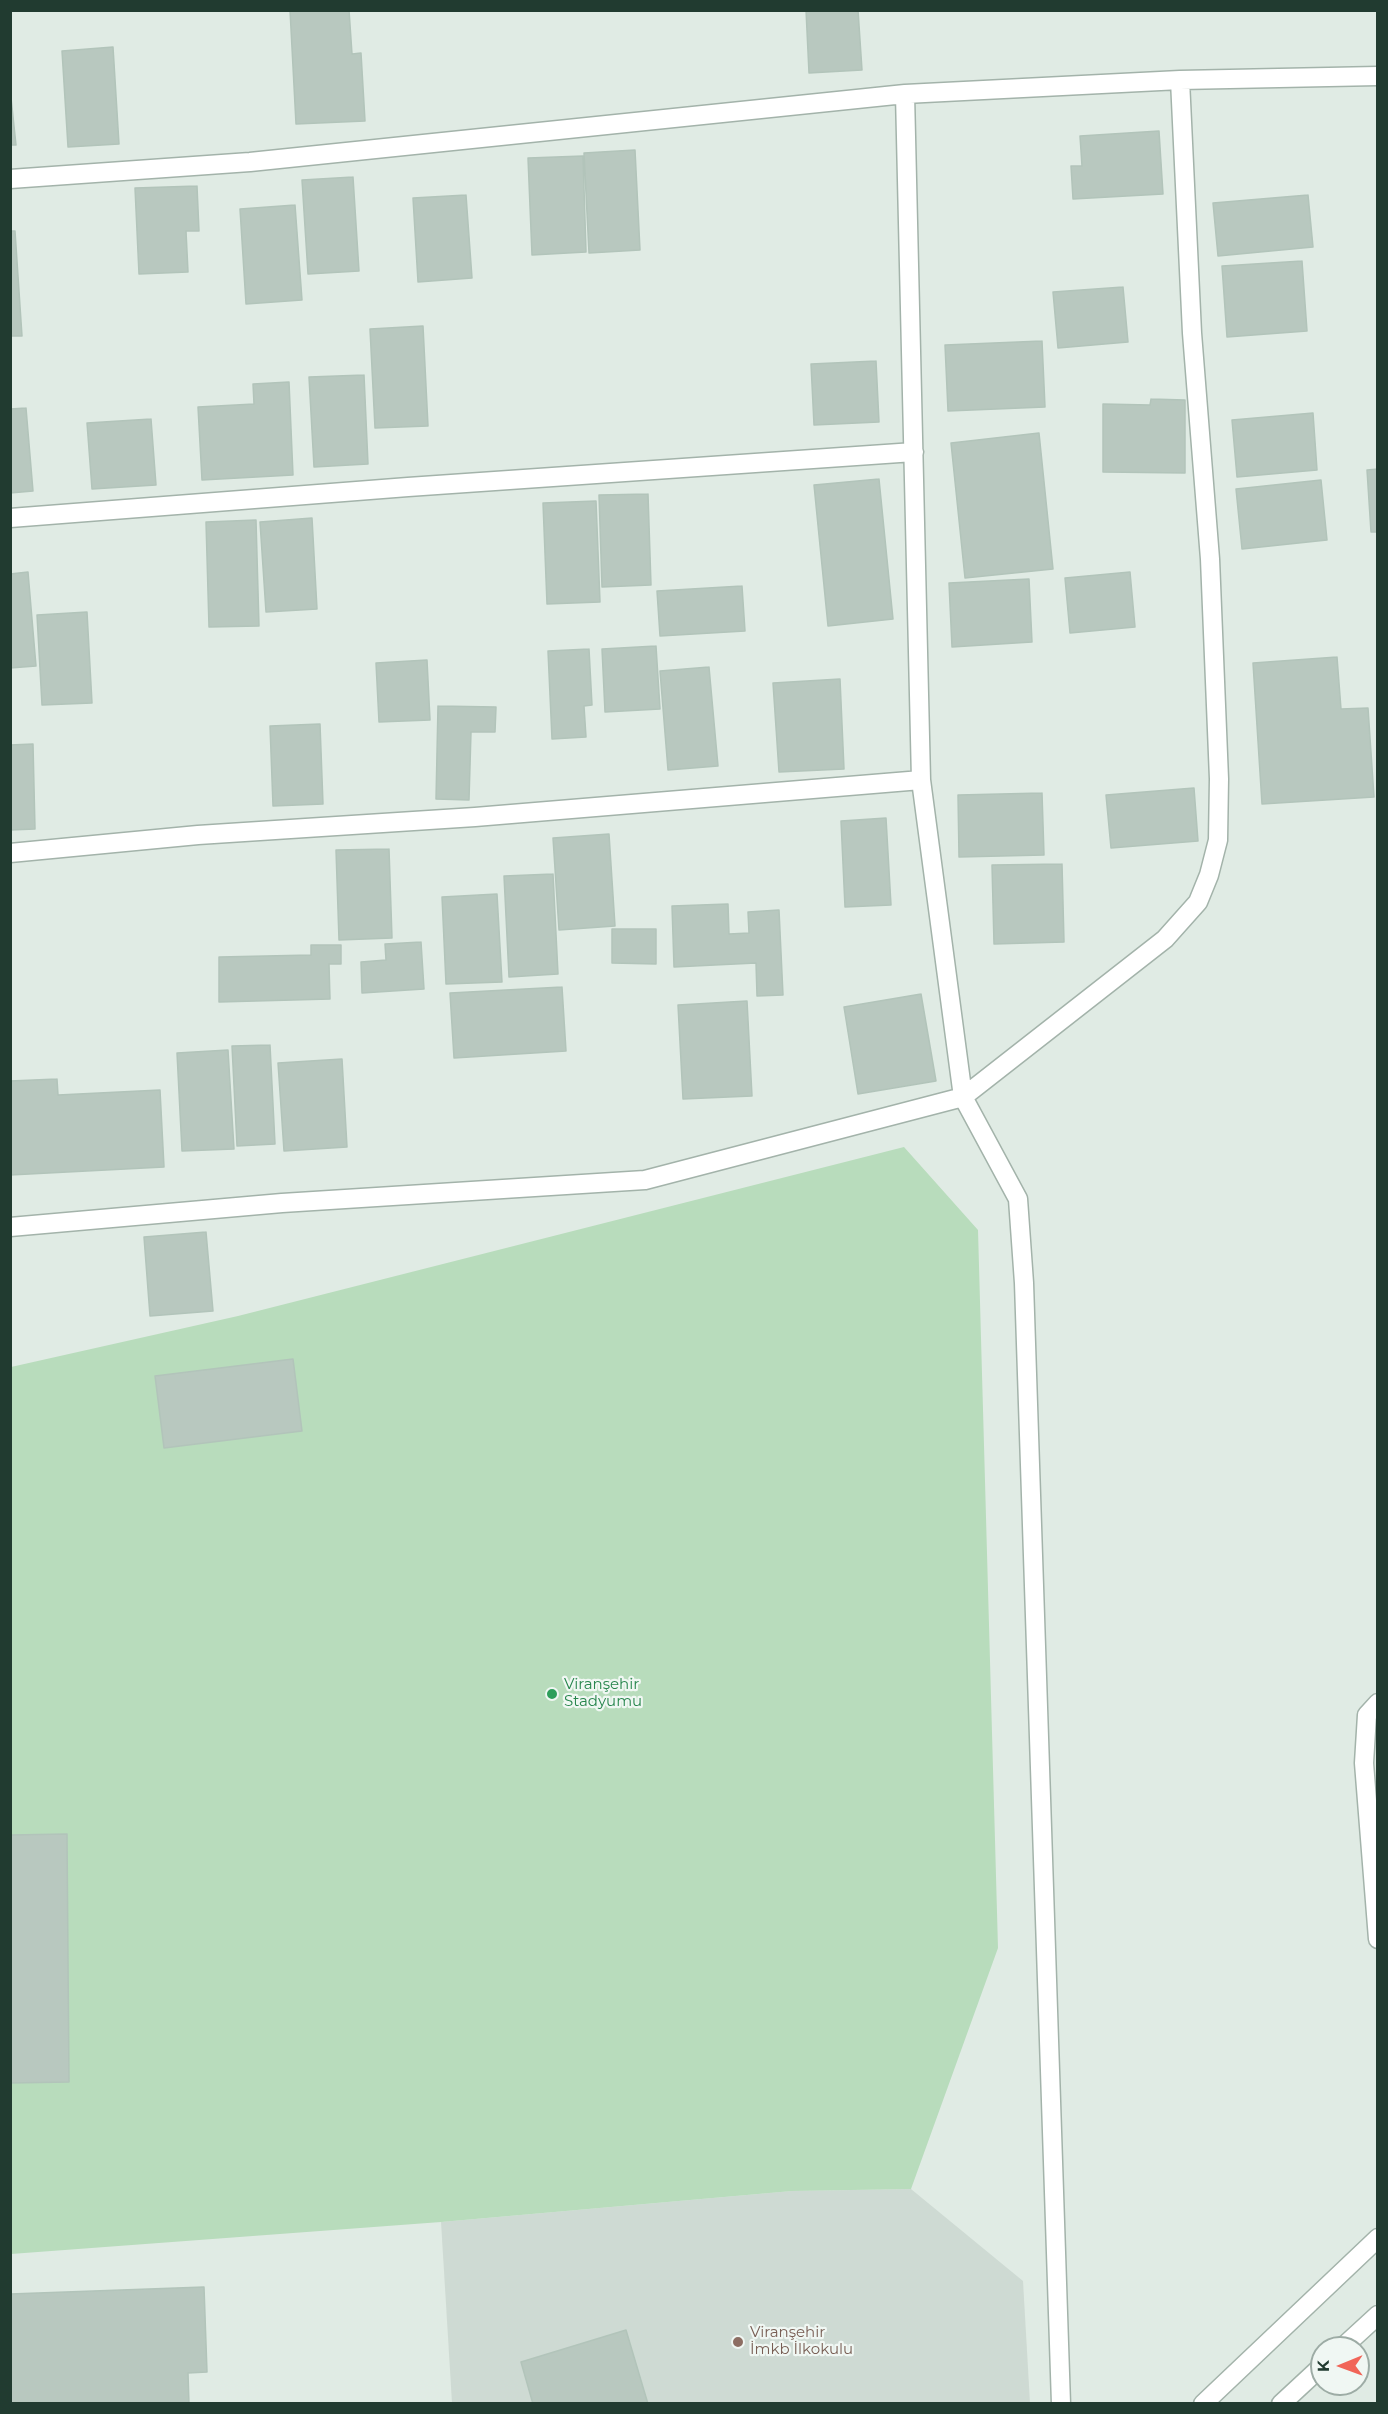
<!DOCTYPE html>
<html>
<head>
<meta charset="utf-8">
<style>
	body { margin:0 }
	#map { position:relative; width:1388px; height:2414px; overflow:hidden; background:#e0ebe4; font-family:Montserrat,sans-serif }
	canvas { display:block }
	.frame { position:absolute; inset:0; border:12px solid #213b30; pointer-events:none }
	.north { position:absolute; left:1310px; top:2336px; width:60px; height:60px; box-sizing:border-box; background:#f0f7f3; border:2px solid #9daca5; border-radius:50%; rotate:269deg; font-size:16px; font-weight:700; line-height:24px; text-align:center; color:#213b30 }
	.north::after { content:''; display:block; margin:auto; width:21px; height:27px; background:#f16558; clip-path:polygon(50% 0,100% 100%,50% 72%,0 100%) }
</style>
</head>
<body>
<div id="map">
<canvas width="1388" height="2414"></canvas>
<div class="frame"></div>
<div class="north">K</div>
</div>
<script>
const ctx = document.querySelector('canvas').getContext('2d');
ctx.lineJoin = 'round';
function fill(path, color) { ctx.fillStyle = color; ctx.fill(path, 'evenodd'); }
const poly = rows => new Path2D(rows.map(r => 'M' + r).join(''));
function stroke(path, color, width, dash) { ctx.strokeStyle = color; ctx.lineWidth = width; ctx.lineCap = dash ? 'butt' : 'round'; ctx.setLineDash(dash || []); ctx.stroke(path); }
function drawText(font, color, halo, rows, align = 'center') {
  ctx.font = font + ' Montserrat,sans-serif'; ctx.lineWidth = 4.5; ctx.setLineDash([]); ctx.textBaseline = 'middle'; ctx.strokeStyle = halo; ctx.fillStyle = color; for (const [text, x, y, turn = 0] of rows) {
    ctx.save(); ctx.translate(x, y); ctx.rotate((+turn || 0) * Math.PI / 180); ctx.textAlign = isNaN(turn) ? turn : align; if (halo) ctx.strokeText(text, 0, 0); ctx.fillText(text, 0, 0); ctx.restore();
  }
}
fill(poly([
	[911,2189,1023,2281,1030,2403,452,2403,441,2222,792,2191]
]), '#cedad3');
fill(poly([
	[904,1147,978,1230,998,1948,911,2189,792,2191,441,2222,11,2254,11,1367,238,1316]
]), '#b8dcbc');
const building = poly([
	[290,10,349,10,352,54,361,53,365,121,296,124,290,10],
	[806,10,858,10,862,70,809,73,806,10],
	[113,47,119,144,68,147,62,51,113,47],
	[10,88,16,145,10,145,10,88],
	[1159,131,1163,194,1073,199,1071,166,1082,166,1080,136,1159,131],
	[635,150,640,250,589,253,584,153,635,150],
	[583,156,586,252,532,255,528,158,583,156],
	[353,177,359,271,308,274,302,180,353,177],
	[197,186,199,231,186,231,188,272,139,274,135,188,197,186],
	[466,195,472,278,418,282,413,198,466,195],
	[1308,195,1313,247,1218,256,1213,203,1308,195],
	[295,205,302,300,246,304,240,209,295,205],
	[10,231,15,231,22,336,10,336,10,231],
	[1302,261,1307,331,1227,337,1222,266,1302,261],
	[1123,287,1128,342,1058,348,1053,292,1123,287],
	[423,326,428,426,375,428,370,329,423,326],
	[1042,341,1045,407,948,411,945,345,1042,341],
	[876,361,879,422,814,425,811,364,876,361],
	[364,375,368,464,314,467,309,377,364,375],
	[289,382,293,475,202,480,198,407,254,404,253,384,289,382],
	[1151,399,1185,400,1185,473,1103,472,1103,404,1150,405,1151,399],
	[26,408,33,491,10,493,10,409,26,408],
	[1313,413,1317,470,1237,477,1232,420,1313,413],
	[151,419,156,485,92,489,87,423,151,419],
	[1039,433,1053,569,965,578,951,443,1039,433],
	[1378,469,1378,532,1371,532,1367,470,1378,469],
	[879,479,893,619,828,626,814,485,879,479],
	[1321,480,1327,540,1242,549,1236,489,1321,480],
	[648,494,651,585,602,587,599,495,648,494],
	[596,501,600,602,547,604,543,503,596,501],
	[312,518,317,609,266,612,260,522,312,518],
	[256,520,259,626,209,627,206,522,256,520],
	[28,572,36,666,10,668,10,574,28,572],
	[1130,572,1135,627,1070,633,1065,578,1130,572],
	[1029,579,1032,642,952,647,949,583,1029,579],
	[742,586,745,631,660,636,657,591,742,586],
	[87,612,92,703,42,705,37,615,87,612],
	[656,646,660,709,605,712,602,649,656,646],
	[589,649,592,705,584,706,586,737,552,739,548,651,589,649],
	[1337,657,1341,709,1368,708,1374,797,1262,804,1253,663,1337,657],
	[427,660,430,720,379,722,376,663,427,660],
	[709,667,718,766,668,770,660,671,709,667],
	[840,679,844,769,779,772,773,683,840,679],
	[438,706,496,707,495,732,471,732,469,800,436,799,438,706],
	[320,724,323,804,273,806,270,726,320,724],
	[33,744,35,829,10,830,10,745,33,744],
	[1194,788,1198,841,1111,848,1106,795,1194,788],
	[1042,793,1044,855,959,857,958,795,1042,793],
	[886,818,891,905,845,907,841,821,886,818],
	[609,834,615,926,559,930,553,838,609,834],
	[389,849,392,938,339,940,336,850,389,849],
	[1062,864,1064,942,994,944,992,865,1062,864],
	[553,874,558,974,509,977,504,876,553,874],
	[497,894,502,982,446,984,442,897,497,894],
	[728,904,729,934,749,933,748,912,779,910,783,995,757,996,756,963,674,967,672,906,728,904],
	[612,929,656,929,656,964,612,963,612,929],
	[421,942,424,989,362,993,361,962,386,960,385,944,421,942],
	[311,945,341,945,341,964,329,964,330,999,219,1002,219,957,311,955,311,945],
	[562,987,566,1051,454,1058,450,993,562,987],
	[921,994,936,1081,858,1094,844,1007,921,994],
	[747,1001,752,1096,683,1099,678,1005,747,1001],
	[270,1045,275,1144,237,1146,232,1046,270,1045],
	[228,1050,234,1149,182,1151,177,1053,228,1050],
	[342,1059,347,1147,284,1151,278,1063,342,1059],
	[57,1079,58,1095,160,1090,164,1167,10,1175,10,1081,57,1079],
	[206,1232,213,1311,150,1316,144,1237,206,1232],
	[293,1359,302,1431,164,1448,155,1376,293,1359],
	[67,1834,69,2082,10,2083,10,1835,67,1834],
	[204,2287,207,2372,188,2373,189,2404,10,2404,10,2294,204,2287],
	[626,2330,648,2404,533,2404,521,2362,626,2330]
]);
fill(building, '#b8c8bf');
stroke(building, '#b2c4ba', 1.5);
const minor = poly([
	[905,94,921,780,963,1097,1018,1199,1024,1283,1061,2404],
	[10,179,250,162,905,94,1180,80,1378,76],
	[10,518,408,487,914,452],
	[10,853,198,835,475,817,921,780],
	[10,1227,282,1203,645,1180,963,1097,1165,939,1198,902,1209,875,1218,840,1219,779,1210,559,1192,333,1180,80],
	[1378,1703,1367,1715,1364,1763,1378,1939]
]);
const tertiary = poly([
	[1342,2348,1378,2315],
	[1203,2404,1378,2238],
	[1281,2404,1322,2366]
]);
stroke(minor, '#a3b3aa', 21);
stroke(tertiary, '#a3b3aa', 21);
stroke(minor, '#fff', 18);
stroke(tertiary, '#fff', 18);
for (const [x, y, r, color] of [
	[552,1694,6,"#2e9e5b"],
	[738,2342,6,"#8d6e63"]
]) { const dot = new Path2D(); dot.arc(x, y, r, 0, 2 * Math.PI); ctx.fillStyle = color; ctx.fill(dot); stroke(dot, '#f0f7f3', 2); }
drawText('15px', '#27864d', '#f0f7f3', [
	["Viranşehir",564,1685],
	["Stadyumu",564,1702]
], 'left');
drawText('15px', '#785e54', '#f0f7f3', [
	["Viranşehir",750,2333],
	["İmkb İlkokulu",750,2350]
], 'left');
</script>
</body>
</html>
